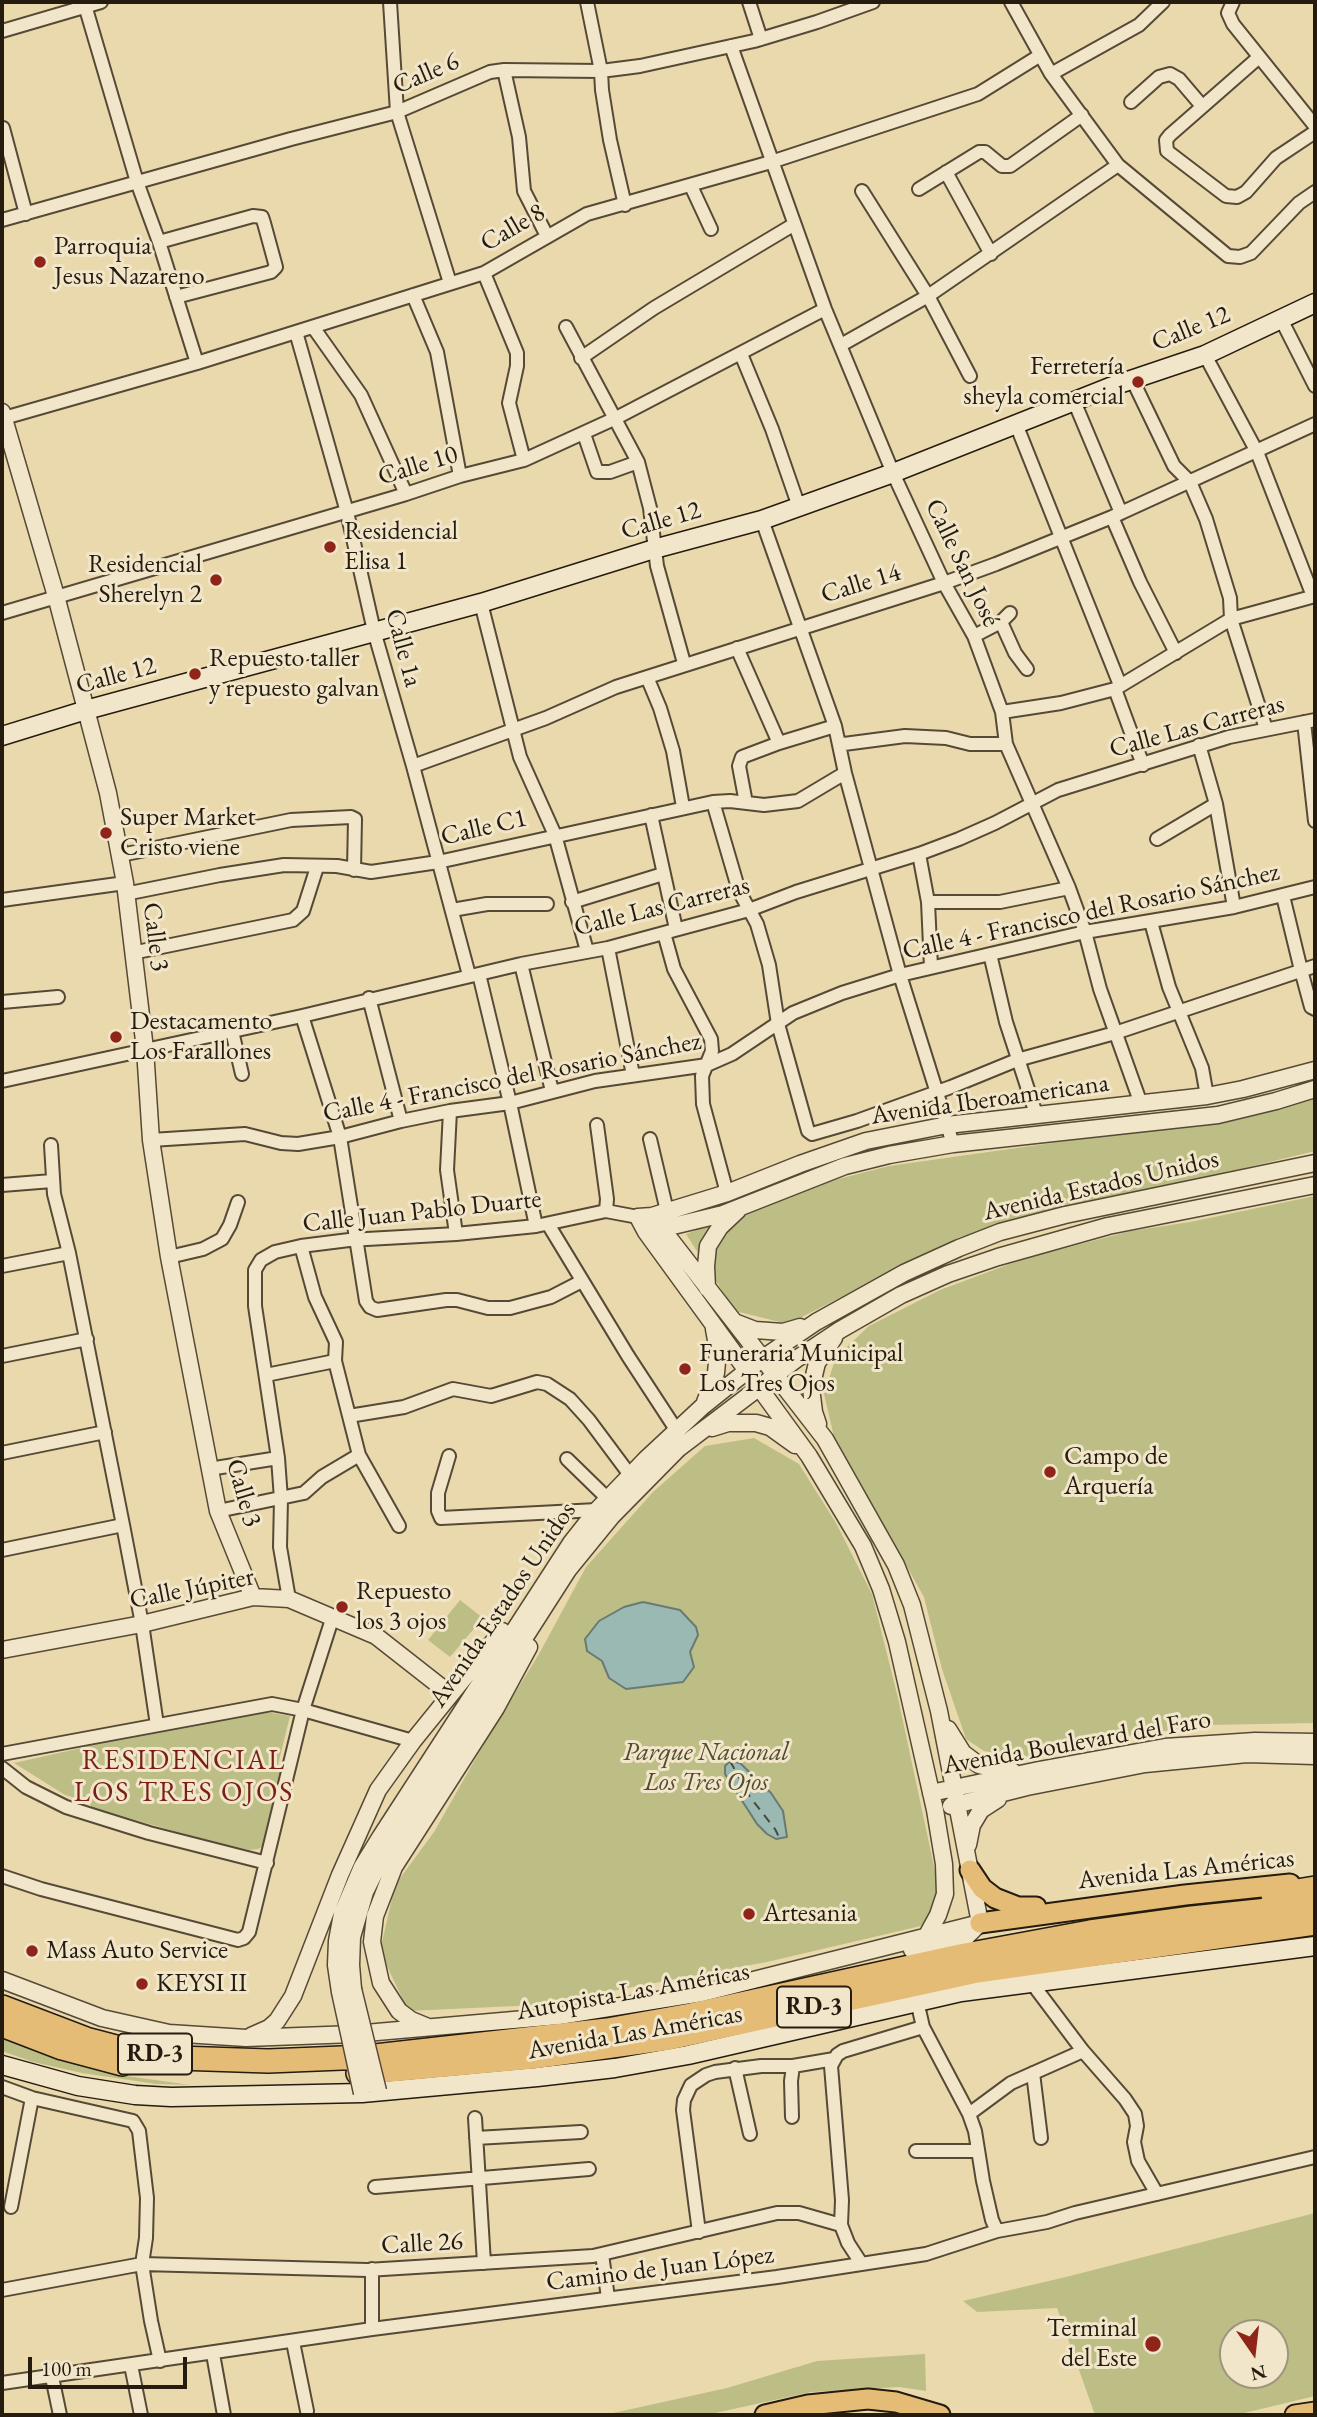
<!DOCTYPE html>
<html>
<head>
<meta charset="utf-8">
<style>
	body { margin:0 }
	#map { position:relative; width:1317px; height:2417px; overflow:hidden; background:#ead9ad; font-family:"EB Garamond",serif }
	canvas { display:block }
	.frame { position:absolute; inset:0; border:4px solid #251b0e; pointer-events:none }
	.north { position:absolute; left:1219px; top:2319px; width:70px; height:70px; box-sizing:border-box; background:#f1e6ca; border:2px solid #9f957f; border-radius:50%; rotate:166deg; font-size:19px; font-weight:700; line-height:28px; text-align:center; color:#251b0e }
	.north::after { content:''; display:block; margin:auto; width:24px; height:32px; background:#8f2418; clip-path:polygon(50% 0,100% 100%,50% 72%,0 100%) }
	.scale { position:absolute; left:28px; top:2357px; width:159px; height:32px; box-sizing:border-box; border:4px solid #251b0e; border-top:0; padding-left:9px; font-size:21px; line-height:24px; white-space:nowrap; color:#251b0e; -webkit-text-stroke:5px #f1e6ca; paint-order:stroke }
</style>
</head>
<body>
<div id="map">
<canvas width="1317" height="2417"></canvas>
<div class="frame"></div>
<div class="north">N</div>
<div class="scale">100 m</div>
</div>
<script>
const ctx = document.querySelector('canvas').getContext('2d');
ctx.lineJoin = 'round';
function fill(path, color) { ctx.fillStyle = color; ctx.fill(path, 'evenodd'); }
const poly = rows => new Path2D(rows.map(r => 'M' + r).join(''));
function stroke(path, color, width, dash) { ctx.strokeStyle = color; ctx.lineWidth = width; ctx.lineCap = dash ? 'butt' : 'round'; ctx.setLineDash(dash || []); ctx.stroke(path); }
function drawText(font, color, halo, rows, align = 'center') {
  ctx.font = font + ' "EB Garamond",serif'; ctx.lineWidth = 6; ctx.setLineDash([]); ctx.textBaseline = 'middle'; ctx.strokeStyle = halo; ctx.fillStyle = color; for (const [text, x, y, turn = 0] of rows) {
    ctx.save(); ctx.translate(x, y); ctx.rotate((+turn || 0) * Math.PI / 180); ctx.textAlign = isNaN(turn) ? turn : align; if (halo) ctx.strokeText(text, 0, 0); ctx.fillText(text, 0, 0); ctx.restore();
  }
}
fill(poly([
	[1315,1099,1315,1151,960,1237,788,1324,735,1311,686,1234,815,1185,889,1166,1265,1113],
	[1315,1196,1315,1723,1208,1725,1111,1738,1029,1759,984,1751,966,1739,942,1669,924,1597,834,1437,824,1394,836,1357,869,1326,940,1290,1023,1259,1131,1231,1190,1222],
	[754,1438,799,1464,836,1523,872,1594,898,1698,941,1899,925,1925,767,1962,537,2005,408,2011,380,1951,395,1885,434,1832,485,1742,539,1654,586,1567,653,1492,705,1446],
	[460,1600,483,1618,450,1657,428,1640],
	[266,1712,290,1716,277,1769,281,1771,267,1836,262,1847,258,1849,249,1850,201,1839,91,1807,90,1802,65,1795,14,1763,81,1748,81,1745,240,1714,241,1717],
	[2,2035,120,2075,190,2085,156,2084,82,2073,33,2062,2,2051],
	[1315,2213,1315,2396,1236,2415,1095,2415,1057,2308,977,2312,963,2301,1066,2277],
	[1233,2333,1275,2333,1275,2375,1233,2375],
	[925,2354,926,2391,899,2387,811,2392,706,2415,604,2415,727,2388,817,2361]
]), '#bcbe86');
const water = poly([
	[643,1602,680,1610,696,1627,698,1635,690,1652,694,1667,683,1682,626,1689,609,1678,602,1661,587,1651,585,1639,599,1621,624,1607,643,1602],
	[730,1761,740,1763,771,1793,783,1811,787,1837,776,1839,767,1834,757,1824,725,1774,725,1766,730,1761]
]);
fill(water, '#9ab9b3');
stroke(water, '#6b7a71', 2);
stroke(poly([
	[730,1761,750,1797,775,1829,780,1839]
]), '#484a40', 2, [9, 7]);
const minor = poly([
	[84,2,137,182,159,242,197,363],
	[390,2,397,112,450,283],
	[587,2,601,71,602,90,610,140,625,205],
	[749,2,761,39],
	[1011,2,1051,74,1118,165,1228,256,1240,257,1251,253,1299,203,1315,192],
	[1233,2,1228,13,1233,24,1315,126],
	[2,31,101,2],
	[731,46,825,309,893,473,944,583,974,636,1002,712,1006,744,1069,888,1085,932,1100,989,1141,1104],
	[1258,58,1170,135,1166,140,1167,151,1226,196,1237,197,1246,192,1276,158,1315,132],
	[504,70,519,137,524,191,547,236],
	[1051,74,1139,25,1163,2],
	[1131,102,1159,77,1170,74,1179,79,1202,106],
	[3,128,26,214],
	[946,172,991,254],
	[691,186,711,229],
	[919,189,979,152,985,152,1002,166,1010,166,1082,115],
	[862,191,928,296,970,376],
	[2,220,291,139,397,112,490,72,504,70,601,71,640,66,754,41,817,22,873,2],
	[159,242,253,216,262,217,264,223,276,267,271,272,176,297],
	[484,273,517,353,517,366,509,403,524,460],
	[413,295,437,352,460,476],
	[1281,319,1315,386],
	[313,327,361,395,406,494],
	[566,327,638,462,650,508,657,566,684,663],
	[296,332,347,512,374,631,413,766,469,975],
	[841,345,928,296,1118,165],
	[741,354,772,429,799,507],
	[1205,355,1257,452,1313,596],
	[581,358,654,308,793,225],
	[1132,379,1174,466,1190,482,1206,519,1230,598,1231,619,1266,729],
	[1074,401,1121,513],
	[4,418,197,363,484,273,587,214,771,162,978,94,1039,56],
	[1016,424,1120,685],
	[584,434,597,472,610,472,638,462],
	[1112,517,1140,582,1176,653],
	[762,520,835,726,845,773,900,975,953,1144],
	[481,603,520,757,555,835,587,951],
	[2,613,406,494,460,476,524,460,616,418,825,309],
	[1001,622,1015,653,1027,669],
	[974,636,1001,622,1010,613],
	[737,648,779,743],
	[647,677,660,708,673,751,683,807],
	[1115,689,1143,765],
	[1002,712,1061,703,1115,689,1231,619,1315,596],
	[1304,722,1315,821],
	[839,742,844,744,905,736,946,738,970,744,1006,744],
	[1199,745,1216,804,1234,907],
	[413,766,546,718,616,687,944,583,996,564,1112,517,1315,424],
	[713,802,739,891,757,924,769,965,778,1024,808,1131,812,1134,857,1121,951,1087,1017,1060,1115,1033,1315,966],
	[746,803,739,766,742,757,779,743,835,726],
	[651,815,676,929],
	[1157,839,1216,804],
	[919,854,928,902,931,967],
	[121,855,291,820,351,817,355,819,354,870],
	[125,894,220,875,284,865,337,866,371,872,438,862,713,802,730,801,764,805,798,801,845,773],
	[1283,896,1301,970,1311,1007,1315,1009],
	[2,900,125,883],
	[572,902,663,874],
	[928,902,1000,902,1069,888],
	[452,910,487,904,547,904],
	[1151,922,1169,987,1202,1068,1207,1096],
	[664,933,674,969,711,1039,712,1051,702,1076,703,1104,727,1193],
	[608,948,633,1075],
	[132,953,293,920,303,911,317,867],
	[990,954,1006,1022,1036,1114],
	[521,964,552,1091],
	[479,974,510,1103,536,1226],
	[369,998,401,1121],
	[2,1002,58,997],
	[302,1016,340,1137,366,1301,370,1307,377,1310,446,1300,457,1300,488,1308,510,1308,551,1297,582,1281],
	[232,1031,242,1074],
	[2,1081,302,1016,521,964,608,948,749,910,796,892,919,854,959,839,995,823,1058,790,1229,737,1315,720],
	[450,1111,447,1170,456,1234],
	[597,1125,607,1199,606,1211],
	[650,1139,667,1211],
	[151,1140,245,1134,281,1143,298,1144,340,1137,401,1121,450,1111,510,1103,595,1081,707,1065,732,1054,793,1013,842,993,900,975,1085,932,1234,907,1315,887],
	[51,1145,54,1194,69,1253,123,1525,142,1624,157,1725],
	[2,1185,52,1181],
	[548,1224,628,1356,677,1431],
	[301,1246,315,1297,336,1342,335,1361,359,1455,399,1526],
	[169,1257,203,1249,222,1239,230,1225,238,1202],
	[2,1266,69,1253],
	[2,1356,87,1339],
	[266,1375,335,1361],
	[349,1416,404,1407,453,1389,491,1396,537,1382,547,1384,570,1399,589,1420,630,1475],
	[2,1453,105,1432],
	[449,1456,438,1493,438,1511,441,1518,597,1510],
	[567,1459,608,1499],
	[209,1469,278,1458],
	[218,1511,304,1493,322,1477,359,1455],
	[2,1550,123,1525],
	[289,1599,280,1547,281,1499,278,1458,255,1306,255,1270,261,1260,275,1252,301,1246,349,1240,456,1234,536,1226,606,1211,638,1217],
	[2,1754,272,1704,303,1710,413,1741],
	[2,1768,26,1787,66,1807,149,1833,267,1863],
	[2,1876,41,1889,238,1940,244,1938,249,1932,303,1710,333,1616],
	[1031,1982,1083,2051,1125,2099,1135,2114,1137,2126,1134,2142,1138,2161,1157,2194],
	[917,2001,923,2027,969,2114,975,2131,983,2181,992,2220,997,2231],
	[735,2068,750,2134],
	[1033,2073,1041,2138],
	[2,2087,32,2098,133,2121,139,2131,147,2198,146,2238,142,2264,151,2321,160,2361],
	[969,2114,1011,2083,1083,2051],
	[792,2117,791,2081,793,2066],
	[475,2118,484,2263],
	[476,2138,581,2132],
	[916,2151,978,2151],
	[375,2187,589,2169],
	[11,2207,32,2098],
	[699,2232,683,2110,684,2100,691,2085,706,2075,715,2072,761,2066,793,2066,834,2059],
	[602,2254,608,2298],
	[861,2263,848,2243,841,2225,842,2200,831,2066,837,2055,843,2051,923,2027],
	[2,2290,142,2264,367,2270,593,2256,777,2213,799,2213,841,2225],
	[372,2329,372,2269],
	[293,2342,307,2411],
	[213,2354,224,2415],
	[131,2365,141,2415],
	[52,2377,60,2415],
	[2,2383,372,2329,777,2277,926,2254,997,2231,1047,2222,1075,2213,1315,2157]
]);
const tertiary = poly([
	[2,412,56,596,108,793,125,883,145,1049,151,1140,169,1257,218,1511,253,1597],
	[652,1216,825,1439,896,1565,912,1605,939,1711,980,1923,963,1940,912,1950],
	[652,1231,723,1214,845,1166,889,1155,953,1144,1218,1115,1276,1101,1315,1089],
	[707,1288,706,1266,708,1246,720,1227,738,1210],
	[737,1323,755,1330,783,1332,800,1327],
	[705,1402,716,1373,718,1351,714,1329],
	[818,1424,814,1412,811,1388,817,1363,834,1338],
	[712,1428,728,1423,756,1423,770,1427,795,1445],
	[2,1650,142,1624,253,1597,289,1599,376,1636,450,1694],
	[948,1729,963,1753,979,1765,1003,1771,1012,1771],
	[931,1793,1039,1770,1165,1747,1255,1741,1315,1742],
	[951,1806,1027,1787,1145,1764,1247,1754,1315,1756],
	[968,1845,972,1825,981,1810,998,1799],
	[926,1937,938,1915,945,1894,944,1864,935,1810,897,1642,881,1589,863,1546,809,1456,646,1232,638,1217,652,1216,727,1193,800,1164,866,1141,947,1125,1207,1096,1243,1089,1315,1070],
	[2,1980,102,2018,169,2033,246,2038,354,2034,559,2016,702,1993,980,1923],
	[353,1989,351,1965,352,1937,365,1892,377,1868,568,1570,612,1516,678,1449,798,1358,840,1330,901,1295,948,1274,998,1257,1108,1226,1315,1185],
	[340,1992,336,1965,337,1941,342,1914,362,1867,381,1836,571,1543,597,1510,646,1459,703,1406,763,1358,816,1322,904,1273,959,1248,1000,1232,1065,1215,1315,1163],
	[428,2027,411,2020,399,2011,381,1983,372,1942,375,1916,394,1867,496,1708,529,1647],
	[251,2036,269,2028,277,2021,293,1996,340,1875,378,1790,413,1741,502,1631]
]);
const secondary = poly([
	[2,736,86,710,481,603,654,549,762,520,893,473,1110,387,1205,355,1315,303],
	[2,2065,78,2086,135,2095,171,2097,362,2093,537,2077,615,2068,688,2055,961,1992,1315,1946]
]);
const primary = poly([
	[970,1870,982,1888,995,1898,1018,1907,1036,1907],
	[980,1923,1185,1895,1290,1884],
	[765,2415,808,2405,868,2399,896,2402,940,2415],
	[1295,2415,1315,2412]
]);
const motorway = poly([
	[1273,1895,1315,1888],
	[2,2007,86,2039,124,2049,178,2058,268,2061,366,2057,607,2030,691,2015,960,1956,1090,1932,1192,1918,1315,1905],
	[2,2025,62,2048,122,2064],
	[358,2073,533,2057,669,2038,977,1971,1315,1923]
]);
stroke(minor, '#564a36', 16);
stroke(tertiary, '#564a36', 19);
stroke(secondary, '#251b0e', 21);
stroke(primary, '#251b0e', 23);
stroke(motorway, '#251b0e', 26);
stroke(minor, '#f1e6ca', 12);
stroke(tertiary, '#f1e6ca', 16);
stroke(secondary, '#f1e6ca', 18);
stroke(primary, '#e5bc76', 19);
stroke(motorway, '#e5bc76', 23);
const tertiaryBridge = poly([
	[353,1989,378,2091],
	[340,1992,362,2093]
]);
stroke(tertiaryBridge, '#564a36', 19, []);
stroke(tertiaryBridge, '#f1e6ca', 16);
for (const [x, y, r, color] of [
	[40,262,7,"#8f2418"],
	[1138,382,7,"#8f2418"],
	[330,547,7,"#8f2418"],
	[216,580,7,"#8f2418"],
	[195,674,7,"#8f2418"],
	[106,833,7,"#8f2418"],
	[116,1037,7,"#8f2418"],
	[685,1369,7,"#8f2418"],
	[1050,1472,7,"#8f2418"],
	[342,1607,7,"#8f2418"],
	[749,1914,7,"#8f2418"],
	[32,1951,7,"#8f2418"],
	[142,1984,7,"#8f2418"],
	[1153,2344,9,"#8f2418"]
]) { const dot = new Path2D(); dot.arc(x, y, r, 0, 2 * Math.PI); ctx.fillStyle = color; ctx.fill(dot); stroke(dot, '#f1e6ca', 2.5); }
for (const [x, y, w] of [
	[814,2007,74],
	[155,2054,74]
]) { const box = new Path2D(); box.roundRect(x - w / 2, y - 20.5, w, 41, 5); ctx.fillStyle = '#f1e6ca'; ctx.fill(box); stroke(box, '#251b0e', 2); }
drawText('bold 24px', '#251b0e', null, [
	["RD-3",814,2007],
	["RD-3",155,2054]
]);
drawText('26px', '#251b0e', '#f1e6ca', [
	["Calle 6",426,74,-23],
	["Calle 8",513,228,-30],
	["Calle 12",1191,329,-22],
	["Calle 10",418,466,-17],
	["Calle 12",661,521,-16],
	["Calle San José",962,563,64],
	["Calle 14",861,584,-17],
	["Calle 1a",403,648,75],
	["Calle 12",116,676,-15],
	["Calle Las Carreras",1197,727,-15],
	["Calle C1",484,828,-13],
	["Calle Las Carreras",662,907,-14],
	["Calle 4 - Francisco del Rosario Sánchez",1091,912,-12],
	["Calle 3",155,937,83],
	["Calle 4 - Francisco del Rosario Sánchez",512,1078,-11],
	["Avenida Iberoamericana",990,1100,-8],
	["Avenida Estados Unidos",1101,1186,-13],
	["Calle Juan Pablo Duarte",422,1212,-6],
	["Calle 3",243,1493,74],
	["Calle Júpiter",192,1589,-11],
	["Avenida Estados Unidos",503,1605,-56],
	["Avenida Boulevard del Faro",1077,1743,-10],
	["Avenida Las Américas",1186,1870,-6],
	["Autopista Las Américas",633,1992,-10],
	["Avenida Las Américas",635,2033,-10],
	["Calle 26",422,2244,-3],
	["Camino de Juan López",660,2269,-7]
]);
drawText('26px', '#251b0e', '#f1e6ca', [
	["Parroquia",54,247],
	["Jesus Nazareno",54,277],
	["Ferretería",1124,367,"right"],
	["sheyla comercial",1124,397,"right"],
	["Residencial",344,532],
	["Elisa 1",344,562],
	["Residencial",202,565,"right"],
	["Sherelyn 2",202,595,"right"],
	["Repuesto taller",209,659],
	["y repuesto galvan",209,689],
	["Super Market",120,818],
	["Cristo viene",120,848],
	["Destacamento",130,1022],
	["Los Farallones",130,1052],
	["Funeraria Municipal",699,1354],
	["Los Tres Ojos",699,1384],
	["Campo de",1064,1457],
	["Arquería",1064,1487],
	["Repuesto",356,1592],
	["los 3 ojos",356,1622],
	["Artesania",763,1914],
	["Mass Auto Service",46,1951],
	["KEYSI II",156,1984],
	["Terminal",1137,2329,"right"],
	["del Este",1137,2359,"right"]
], 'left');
drawText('italic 26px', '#524c32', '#f1e6ca', [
	["Parque Nacional",706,1753],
	["Los Tres Ojos",706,1783]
]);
ctx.letterSpacing = '2px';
drawText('28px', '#7a1f14', '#f1e6ca', [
	["RESIDENCIAL",184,1761],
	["LOS TRES OJOS",184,1793]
]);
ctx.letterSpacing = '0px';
</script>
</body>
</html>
